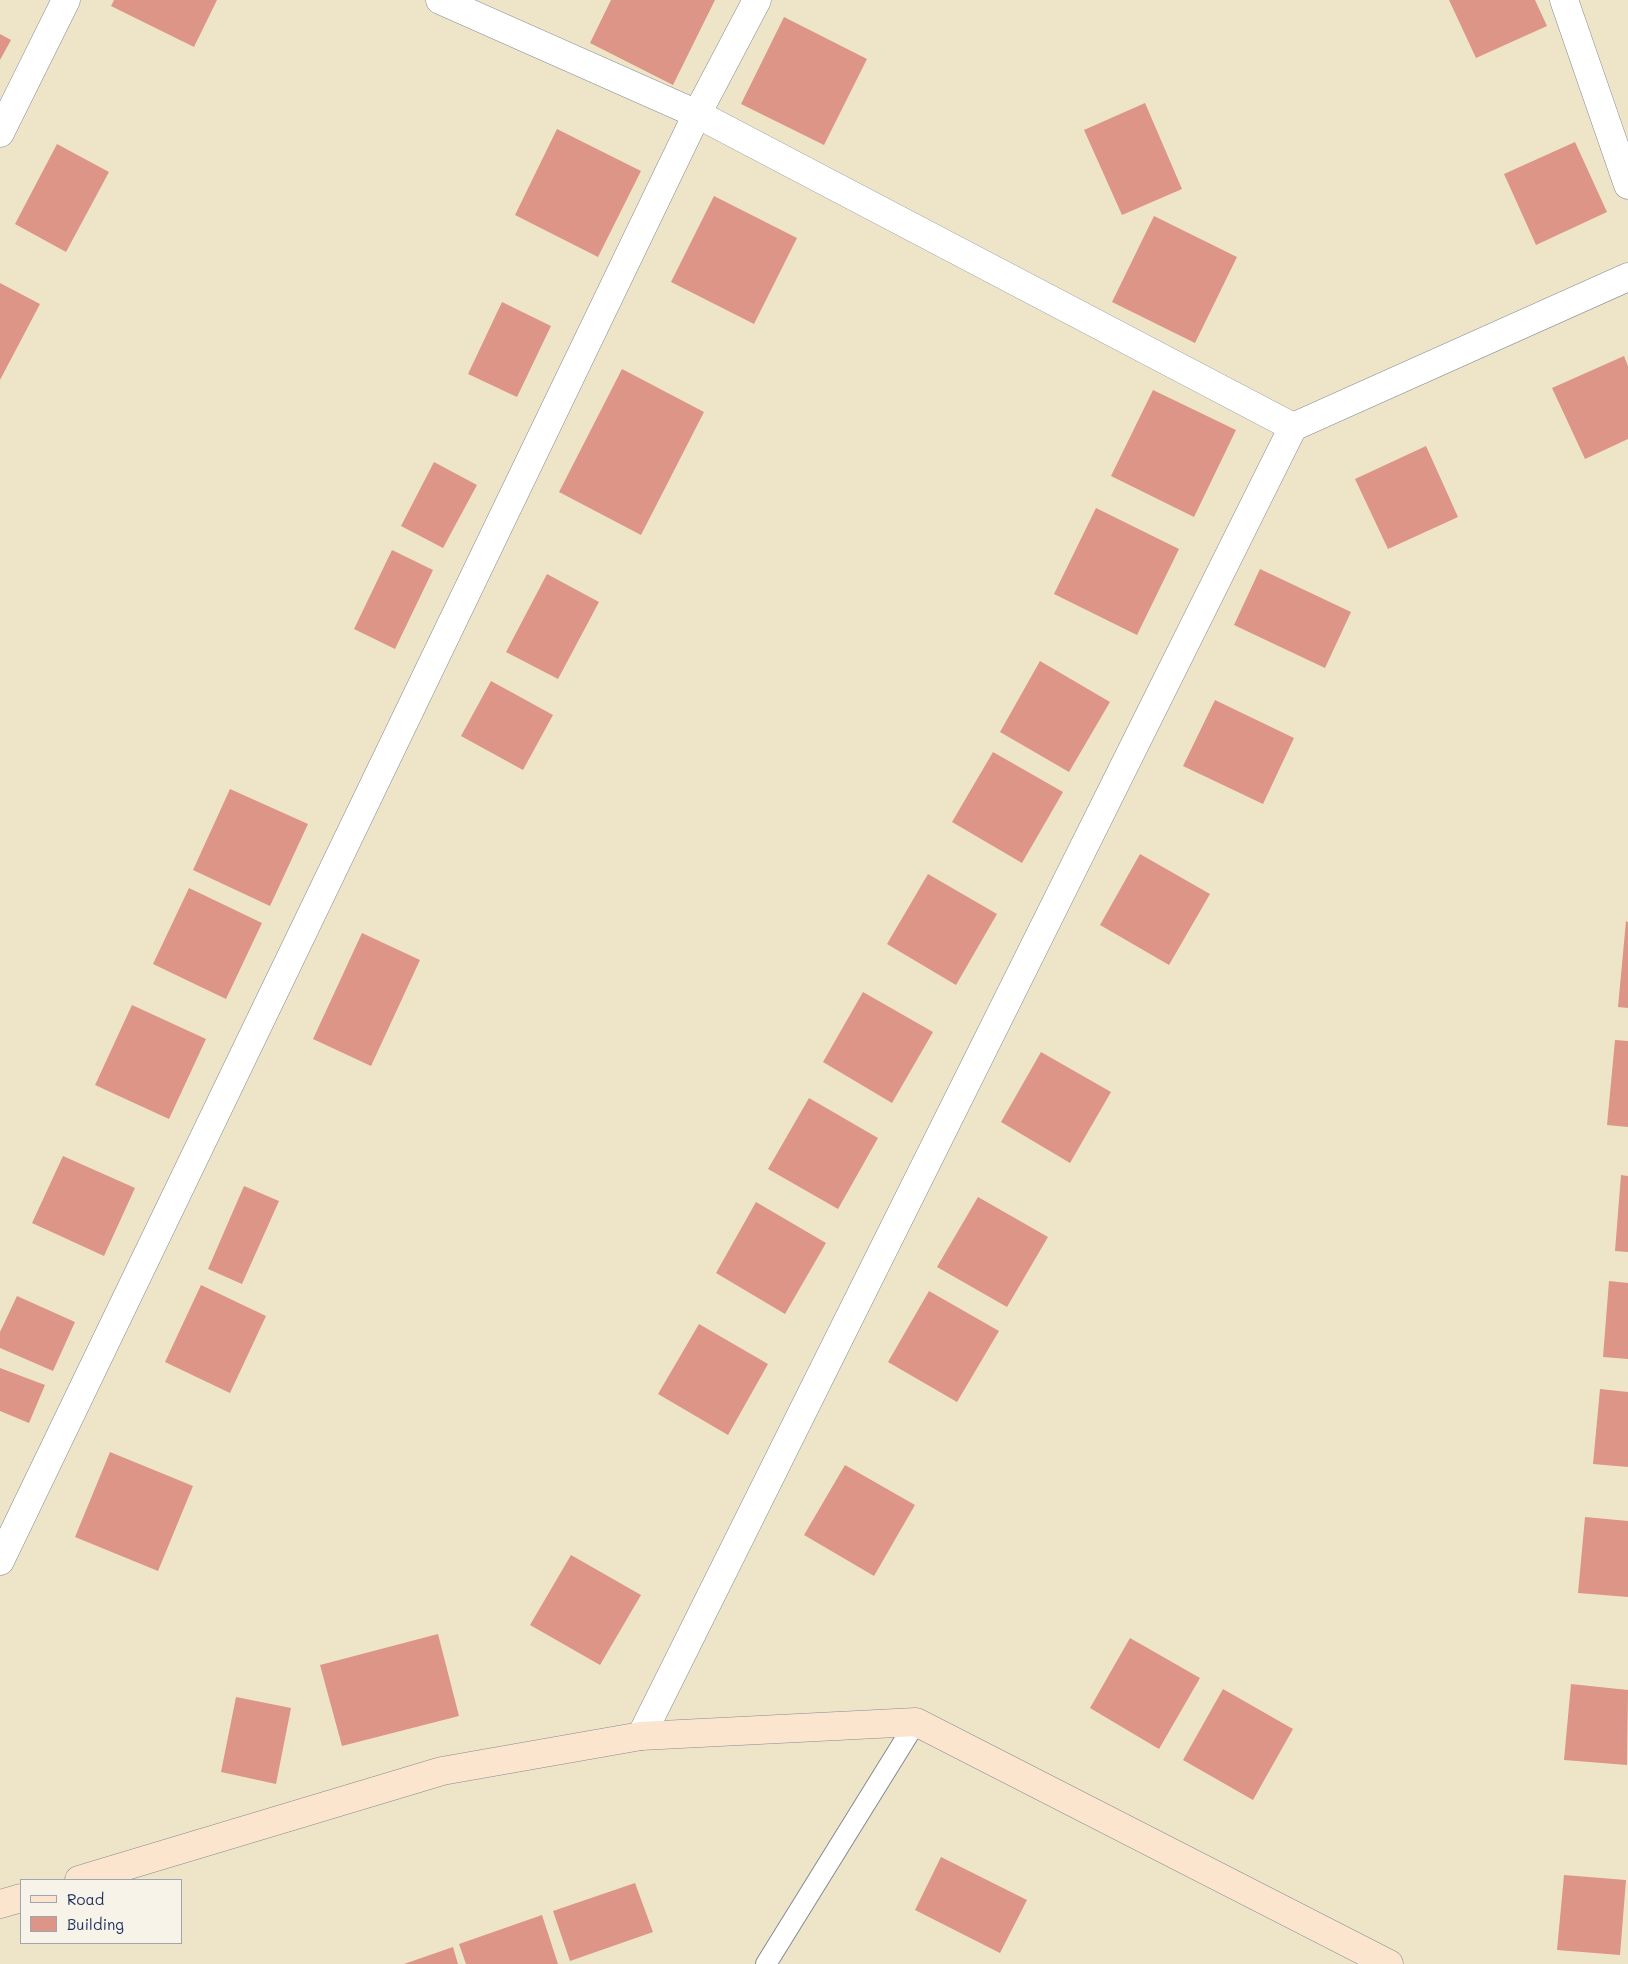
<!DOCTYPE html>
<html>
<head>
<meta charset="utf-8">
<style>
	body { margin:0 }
	#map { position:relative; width:1628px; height:1964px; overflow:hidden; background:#eee5c8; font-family:Mali,sans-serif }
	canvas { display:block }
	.legend { position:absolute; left:20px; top:1879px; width:162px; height:65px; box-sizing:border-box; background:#f7f3e8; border:1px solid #9fa5b1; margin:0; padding:6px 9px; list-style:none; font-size:15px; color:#1b2f5e }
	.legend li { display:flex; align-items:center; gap:10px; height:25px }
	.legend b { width:25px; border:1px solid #9fa5b1 }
</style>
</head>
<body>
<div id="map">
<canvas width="1628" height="1964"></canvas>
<ul class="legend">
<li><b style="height:6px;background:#fce5cf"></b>Road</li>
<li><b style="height:14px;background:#dd9587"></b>Building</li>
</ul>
</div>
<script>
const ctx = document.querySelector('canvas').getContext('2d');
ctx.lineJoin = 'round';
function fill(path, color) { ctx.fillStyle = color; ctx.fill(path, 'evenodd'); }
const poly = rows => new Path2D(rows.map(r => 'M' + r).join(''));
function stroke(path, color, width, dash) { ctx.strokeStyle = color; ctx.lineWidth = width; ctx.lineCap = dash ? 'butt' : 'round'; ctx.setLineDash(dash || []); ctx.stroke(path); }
fill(poly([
	[114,0,217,0,194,47,111,6],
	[611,0,715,0,673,85,590,43],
	[1449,0,1535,0,1547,26,1476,58],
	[784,17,867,59,824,145,741,104],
	[0,34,11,40,0,60],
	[1145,103,1182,189,1122,215,1084,130],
	[557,129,641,171,598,257,515,215],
	[1575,142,1607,212,1536,245,1504,174],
	[57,144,109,172,66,252,15,224],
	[714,196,797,238,754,324,671,282],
	[1154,216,1237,257,1195,343,1112,302],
	[0,283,40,304,0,380],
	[502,302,551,326,517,397,468,374],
	[1624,356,1628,366,1628,439,1585,459,1552,388],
	[622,369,704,412,641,535,559,492],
	[1153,390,1236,430,1194,517,1111,476],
	[1426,446,1458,517,1388,549,1355,479],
	[434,462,477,485,443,548,401,526],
	[1096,508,1179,549,1137,635,1054,594],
	[392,550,433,570,395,649,354,629],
	[1260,569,1351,612,1325,668,1234,625],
	[547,574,599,602,558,679,506,652],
	[1040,661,1110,702,1069,772,1000,732],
	[491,681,553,715,523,770,461,736],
	[1215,700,1294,738,1263,804,1183,766],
	[993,752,1063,792,1022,863,952,822],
	[230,789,308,824,270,906,193,870],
	[1140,854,1210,894,1169,965,1100,925],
	[928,874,997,914,956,985,887,944],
	[189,888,262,923,226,999,153,964],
	[1626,921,1628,922,1628,1008,1618,1007],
	[362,933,420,960,371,1066,313,1039],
	[863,992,933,1032,892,1103,823,1062],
	[132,1005,206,1039,169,1119,95,1085],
	[1615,1040,1628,1041,1628,1127,1607,1125],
	[1041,1052,1111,1092,1070,1163,1001,1122],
	[809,1098,878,1138,838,1209,768,1169],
	[63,1156,135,1188,104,1256,32,1223],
	[1621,1175,1628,1176,1628,1252,1615,1251],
	[244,1186,279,1201,242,1284,208,1269],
	[978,1197,1048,1237,1007,1307,937,1267],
	[756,1202,826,1243,785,1314,716,1273],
	[1609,1281,1628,1283,1628,1359,1603,1357],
	[201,1285,266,1316,230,1393,165,1362],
	[929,1291,999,1331,957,1402,888,1362],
	[17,1296,75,1322,53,1371,0,1348,0,1332],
	[699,1324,768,1364,728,1435,658,1394],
	[0,1368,45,1385,29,1423,0,1411],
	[1600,1389,1628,1392,1628,1467,1593,1464],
	[110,1452,193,1486,158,1571,75,1537],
	[845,1465,915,1505,874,1576,804,1535],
	[1585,1517,1628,1521,1628,1597,1578,1593],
	[571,1555,641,1595,600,1665,530,1625],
	[438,1634,459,1716,342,1746,320,1665],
	[1130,1638,1200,1678,1159,1749,1090,1708],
	[1571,1684,1628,1690,1627,1765,1564,1760],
	[1223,1689,1293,1729,1253,1800,1183,1760],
	[236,1697,291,1708,276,1784,221,1772],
	[941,1857,1027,1900,1000,1953,915,1910],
	[1564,1875,1626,1880,1620,1955,1557,1950],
	[635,1883,653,1932,570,1961,553,1911],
	[542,1915,558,1964,466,1964,459,1944],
	[453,1947,458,1964,404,1964]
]), '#dd9587');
const lane = poly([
	[766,1964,916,1722]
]);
const street = poly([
	[440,0,697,114,1293,427],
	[1564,0,1628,185],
	[0,133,66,0],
	[0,1561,697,114,757,0],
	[641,1736,1293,427,1628,277]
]);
const secondary = poly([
	[79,1880,442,1771,641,1736,916,1722,1389,1964],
	[0,1904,21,1898]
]);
stroke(lane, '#848a93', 22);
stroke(street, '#848a93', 29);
stroke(secondary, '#848a93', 29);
stroke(lane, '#fff', 20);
stroke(street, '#fff', 28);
stroke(secondary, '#fce5cf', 28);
</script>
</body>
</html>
